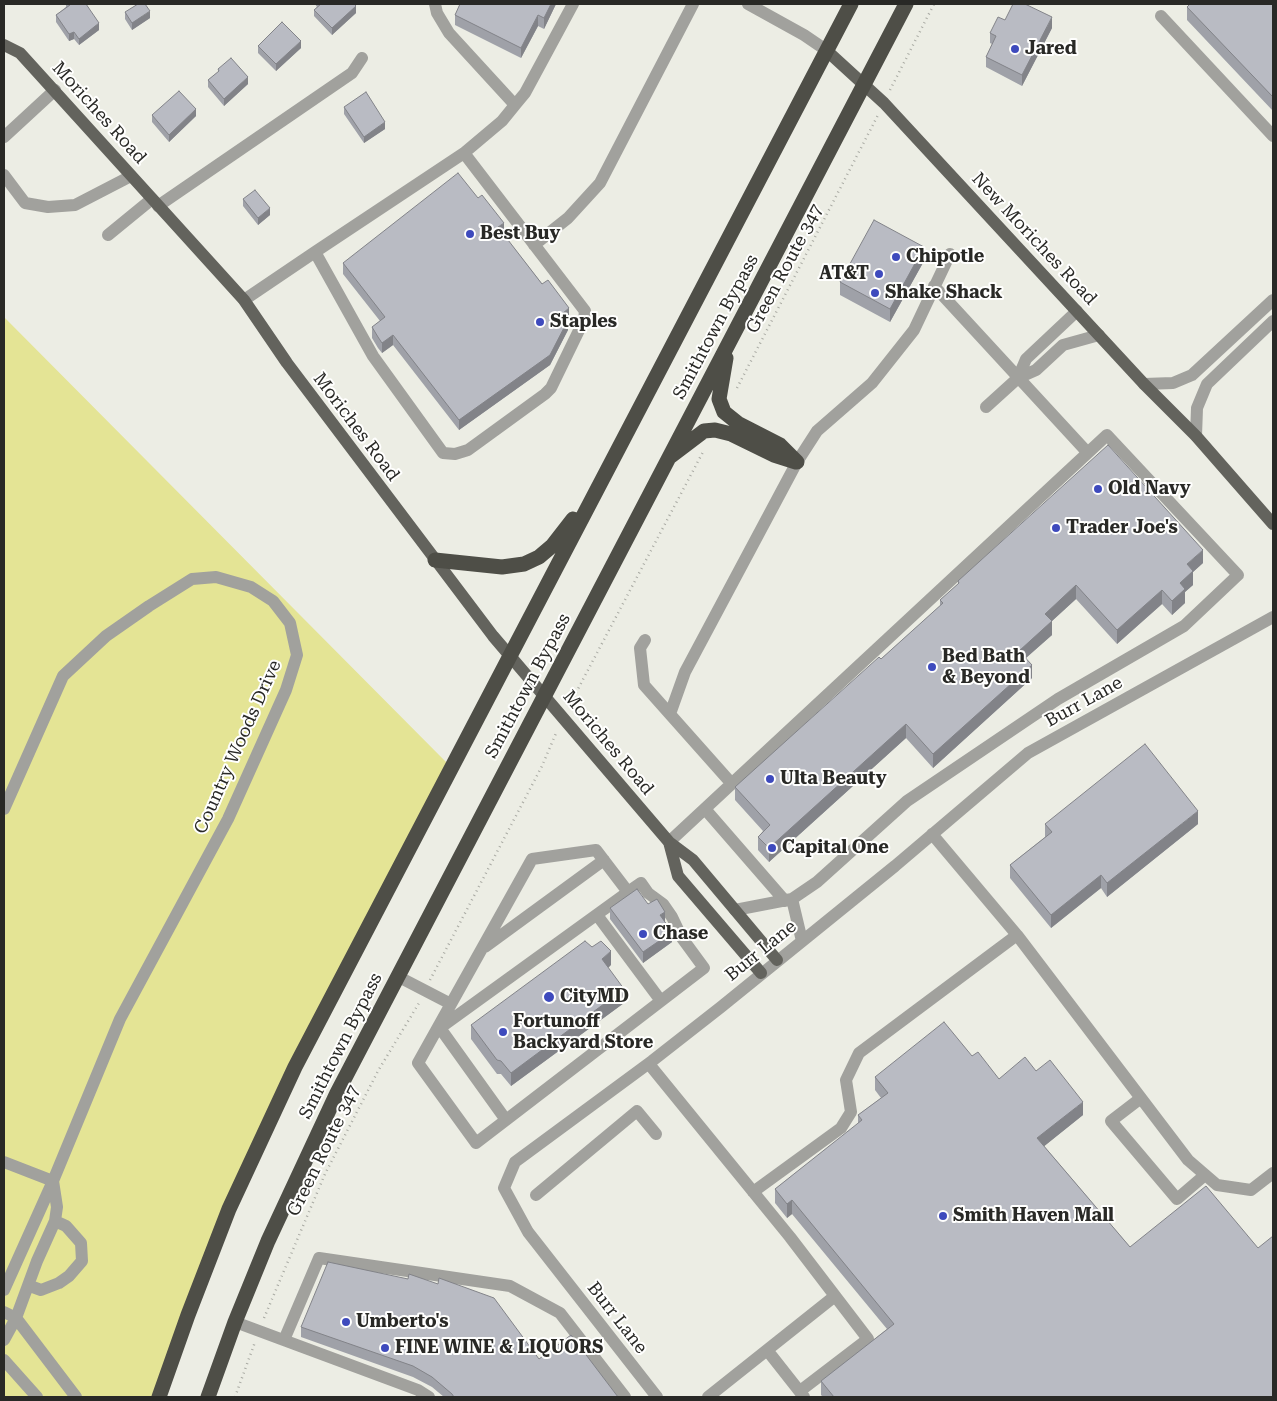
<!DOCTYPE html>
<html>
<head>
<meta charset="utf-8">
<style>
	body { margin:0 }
	#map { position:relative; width:1277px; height:1401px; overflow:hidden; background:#ecede4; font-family:"Roboto Serif",serif }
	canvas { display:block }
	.frame { position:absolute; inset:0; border:5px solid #292926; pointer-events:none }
</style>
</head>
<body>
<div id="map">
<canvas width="1277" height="1401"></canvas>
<div class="frame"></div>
</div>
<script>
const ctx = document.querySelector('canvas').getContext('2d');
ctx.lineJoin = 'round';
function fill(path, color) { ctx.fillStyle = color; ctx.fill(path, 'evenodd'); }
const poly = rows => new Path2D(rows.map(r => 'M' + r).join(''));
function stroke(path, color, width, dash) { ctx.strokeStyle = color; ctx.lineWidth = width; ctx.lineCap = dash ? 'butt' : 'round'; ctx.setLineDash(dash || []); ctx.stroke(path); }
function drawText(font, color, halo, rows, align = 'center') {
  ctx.font = font + ' "Roboto Serif",serif'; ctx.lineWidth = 4; ctx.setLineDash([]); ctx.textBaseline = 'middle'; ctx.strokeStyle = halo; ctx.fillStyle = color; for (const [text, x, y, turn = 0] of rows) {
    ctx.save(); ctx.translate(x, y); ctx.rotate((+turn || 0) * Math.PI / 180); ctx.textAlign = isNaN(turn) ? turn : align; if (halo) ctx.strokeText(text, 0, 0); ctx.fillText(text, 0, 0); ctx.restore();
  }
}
fill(poly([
	[4,317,447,763,189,1300,161,1397,4,1397]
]), '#e4e495');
stroke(poly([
	[890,90,934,4],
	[737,388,878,115],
	[569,706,704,450],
	[430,980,542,766,557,731],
	[264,1318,325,1174,378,1071,419,1003],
	[235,1397,255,1342]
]), '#a9aaa3', 2.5, [1, 4]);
stroke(poly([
	[435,4,437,13,449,33,515,105,502,121,464,153],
	[748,4,804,35,826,50],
	[1161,16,1273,136],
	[515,105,525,93,573,4],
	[4,137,55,90],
	[4,175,25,203,48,207,75,205,131,176],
	[158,206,352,73,362,58],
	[108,235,152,199],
	[534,245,568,218,600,183,693,4],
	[934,286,1087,452],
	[244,300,315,252,464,153,585,311,584,320,551,388,545,394,468,450,455,454,443,453,373,356,315,252],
	[1018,378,1026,359,1077,311],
	[1144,384,1173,383,1192,375,1273,300],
	[986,407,1018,378,1036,370,1063,345,1099,335],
	[1196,436,1197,408,1207,384,1273,321],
	[645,640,640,648,644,685,732,784],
	[670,714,685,672,797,462,817,431,872,383,914,330,950,254],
	[4,809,63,676,106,636,149,606,192,579,216,577,251,587,273,601,290,623,297,655,286,690,228,819,120,1019,53,1181,4,1290],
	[705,809,785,901],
	[932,834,1017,935,1188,1160,1217,1185,1251,1190,1273,1173],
	[669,842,1107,435,1238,575,1184,626,1058,699,907,801,817,882,792,899,735,910],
	[628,892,641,883,648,893,663,904,672,917,682,938,704,968,661,1001],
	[792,899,802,941],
	[485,947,604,860],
	[397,976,451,1004],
	[649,1064,790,1237,868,1339,800,1391],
	[1141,1098,1111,1121,1177,1199,1205,1175],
	[506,1120,476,1143,418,1063,532,859,596,850,628,892,440,1028,506,1120,661,1001,597,915],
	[4,1162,53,1181],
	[753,1192,841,1128,851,1112,846,1080,859,1053,1017,935],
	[536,1195,637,1111,656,1134],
	[30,1286,41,1290,59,1283,69,1276,82,1261,81,1243,66,1226,55,1221],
	[4,1312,16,1318,76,1397],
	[235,1322,418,1390,429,1397],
	[4,1340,16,1318,37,1261,55,1221,57,1207,53,1181],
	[284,1340,319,1258,510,1286,560,1313,625,1397],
	[767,1350,804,1397],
	[4,1360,37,1397],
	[657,1397,528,1232,504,1188,515,1162,652,1061,721,1007,895,866,1028,753,1273,617],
	[708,1397,835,1296]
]), '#a1a19d', 12);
stroke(poly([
	[4,45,20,53,244,300,287,363,493,636,669,842,693,860,777,960],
	[826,50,884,103,1144,384,1196,436,1273,524],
	[669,842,678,876,761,973]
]), '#63635d', 12);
stroke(poly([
	[726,358,719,399,724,412,739,424,780,445,797,462],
	[671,456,704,431,715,430,731,434,774,455,796,462],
	[435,560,502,567,524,564,539,557,552,546,573,519],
	[159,1397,188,1315,229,1209,295,1067,851,4],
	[208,1397,235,1322,268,1241,337,1093,906,4]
]), '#4e4e47', 15);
fill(poly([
	[66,4,86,4,99,30,79,45,74,39,69,41,56,22,56,15,66,7],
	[315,4,354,4,356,13,332,35,314,16,314,10,317,7],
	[460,4,556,4,544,29,538,26,521,58,455,25,455,15],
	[1273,4,1273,111,1187,20,1187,7],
	[125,12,150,18,132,30,125,19],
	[1005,20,1052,28,1022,86,986,67,986,57,992,44,990,43,990,33],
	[258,46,301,48,276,71,258,53],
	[218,69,248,84,224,106,208,87,208,80,218,72],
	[344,107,385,129,364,143,344,114],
	[152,115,196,116,169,142,152,122],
	[243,199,270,215,258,225,243,206],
	[504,233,503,234,569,318,568,320,568,330,550,365,459,430,393,345,382,353,378,348,372,338,372,327,380,321,343,274,343,263],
	[924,261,890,322,840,295,840,282],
	[1203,563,1193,572,1193,585,1185,592,1185,603,1172,615,1162,604,1117,644,1076,599,1052,621,1052,635,1026,658,1032,678,933,768,906,738,769,862,758,850,758,837,763,831,735,800,735,787,881,659,940,606,940,600,958,584,958,581],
	[1045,824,1198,824,1107,897,1101,888,1051,928,1010,878,1010,865,1045,837],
	[648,904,665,922,672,942,643,963,610,919,610,908],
	[611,965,608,968,624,1003,511,1086,501,1074,497,1074,471,1039,471,1025],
	[972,1056,999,1079,1036,1071,1083,1115,1044,1146,1130,1247,1258,1248,1273,1397,823,1397,821,1395,821,1381,887,1329,792,1214,787,1218,775,1203,775,1189,858,1124,858,1115,881,1098,875,1090,875,1077],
	[301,1327,539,1359,618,1397,444,1397,432,1387,413,1377,301,1337]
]), '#9fa1a8');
fill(poly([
	[551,4,556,4,544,29,544,18],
	[356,6,356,13,332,35,332,28],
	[150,11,150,18,132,30,132,23],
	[538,15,538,26,521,58,521,48],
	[1052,17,1052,28,1022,86,1022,75],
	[99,23,99,30,79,45,79,39],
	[74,32,74,39,69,41,69,34],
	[301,41,301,48,276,71,276,64],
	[248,77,248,84,224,106,224,99],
	[196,109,196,116,169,142,169,135],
	[385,122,385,129,364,143,364,137],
	[270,208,270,215,258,225,258,218],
	[504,223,504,233,498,238,498,227],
	[924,247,924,261,890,322,890,309],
	[569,308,569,318,563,323,563,313],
	[568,320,568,330,550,365,459,430,459,420],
	[393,335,393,345,382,353,382,343],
	[1203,550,1203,563,1193,572,1193,585,1185,592,1185,603,1172,615,1172,601,1187,564],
	[1076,585,1076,599,1052,621,1052,635,1019,664,1019,651,1045,614],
	[1162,590,1162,604,1117,644,1117,630],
	[1032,665,1032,678,933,768,933,754],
	[906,724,906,738,769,862,769,848],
	[1198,811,1198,824,1107,897,1107,883],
	[1101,875,1101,888,1051,928,1051,915],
	[665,912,665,922,660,925,660,915],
	[672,932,672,942,643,963,643,952],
	[611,951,611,965,602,973,602,959],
	[624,989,624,1003,511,1086,511,1073],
	[1083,1102,1083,1115,1037,1152,1037,1138],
	[792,1200,792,1214,787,1218,787,1204]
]), '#828388');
const building = poly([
	[69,4,86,4,99,23,79,39,74,32,69,34,56,15,70,5,69,4],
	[138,4,145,4,150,11,132,23,125,12,138,4],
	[321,4,354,4,356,6,332,28,314,10,321,4],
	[460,4,551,4,544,18,538,15,521,48,455,15,460,4],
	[1013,4,1025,4,1052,17,1022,75,986,57,996,36,990,33,998,17,1005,20,1013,4],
	[1190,4,1273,4,1273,97,1187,7,1190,4],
	[282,22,301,41,276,64,258,46,282,22],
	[231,58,248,77,224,99,208,80,219,71,218,69,231,58],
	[179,91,196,109,169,135,152,115,179,91],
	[366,92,385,122,364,137,344,107,366,92],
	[458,173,478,198,482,195,504,223,498,227,542,284,548,280,569,308,563,313,568,320,550,355,459,420,393,335,382,343,378,337,372,327,385,317,343,263,458,173],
	[255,190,270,208,258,218,243,199,255,190],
	[874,220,924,247,890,309,840,282,874,220],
	[1108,445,1203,550,1187,564,1193,571,1180,583,1185,589,1172,601,1162,590,1117,630,1076,585,1045,614,1052,621,1019,651,1032,665,933,754,906,724,769,848,758,837,770,825,735,787,879,657,881,659,943,603,940,600,959,583,958,581,1108,445],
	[1145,744,1198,811,1107,883,1101,875,1051,915,1010,865,1052,832,1045,824,1145,744],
	[637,889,648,904,657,899,665,912,660,915,672,932,643,952,610,908,637,889],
	[585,941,592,947,601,941,611,951,602,959,624,989,511,1073,501,1061,497,1060,471,1025,585,941],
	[944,1022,972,1056,978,1052,999,1079,1025,1057,1036,1071,1050,1060,1083,1102,1037,1138,1130,1247,1206,1186,1258,1248,1273,1236,1273,1397,834,1397,821,1381,894,1324,792,1200,787,1204,775,1189,862,1120,858,1115,888,1093,875,1077,944,1022],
	[328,1262,408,1279,409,1274,438,1284,439,1278,494,1298,539,1359,571,1335,618,1397,454,1397,452,1394,432,1377,413,1366,301,1327,328,1262]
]);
fill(building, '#b9bbc3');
stroke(building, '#828388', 1);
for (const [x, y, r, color] of [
	[1015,49,5,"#3e4abd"],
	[470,234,5,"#3e4abd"],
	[896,257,5,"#3e4abd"],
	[879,274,5,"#3e4abd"],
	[875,293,5,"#3e4abd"],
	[540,322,5,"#3e4abd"],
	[1098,489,5,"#3e4abd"],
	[1056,528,5,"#3e4abd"],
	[932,667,5,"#3e4abd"],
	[770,779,5,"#3e4abd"],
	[772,848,5,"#3e4abd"],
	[643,934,5,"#3e4abd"],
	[549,997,6,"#3e4abd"],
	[503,1032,5,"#3e4abd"],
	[943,1216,5,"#3e4abd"],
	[346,1322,5,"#3e4abd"],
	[385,1348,5,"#3e4abd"]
]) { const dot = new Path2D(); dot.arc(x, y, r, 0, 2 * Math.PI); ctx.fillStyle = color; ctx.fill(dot); stroke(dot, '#fffffe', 2); }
drawText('bold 18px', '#292926', '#fffffe', [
	["Jared",1025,49],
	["Best Buy",480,234],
	["Chipotle",906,257],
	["AT&T",869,274,"right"],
	["Shake Shack",885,293],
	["Staples",550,322],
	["Old Navy",1108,489],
	["Trader Joe's",1066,528],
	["Bed Bath",942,657],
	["& Beyond",942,678],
	["Ulta Beauty",780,779],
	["Capital One",782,848],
	["Chase",653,934],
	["CityMD",560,997],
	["Fortunoff",513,1022],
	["Backyard Store",513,1043],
	["Smith Haven Mall",953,1216],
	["Umberto's",356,1322],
	["FINE WINE & LIQUORS",395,1348]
], 'left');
drawText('18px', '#292926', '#fffffe', [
	["Moriches Road",99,113,48],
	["New Moriches Road",1034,239,47],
	["Green Route 347",785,269,-62],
	["Smithtown Bypass",716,327,-62],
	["Moriches Road",356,427,53],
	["Smithtown Bypass",528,686,-62],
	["Burr Lane",1084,702,-29],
	["Moriches Road",608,743,50],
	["Country Woods Drive",238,747,-66],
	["Burr Lane",761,951,-39],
	["Smithtown Bypass",341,1046,-63],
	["Green Route 347",324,1151,-64],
	["Burr Lane",617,1318,52]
]);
</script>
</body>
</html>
